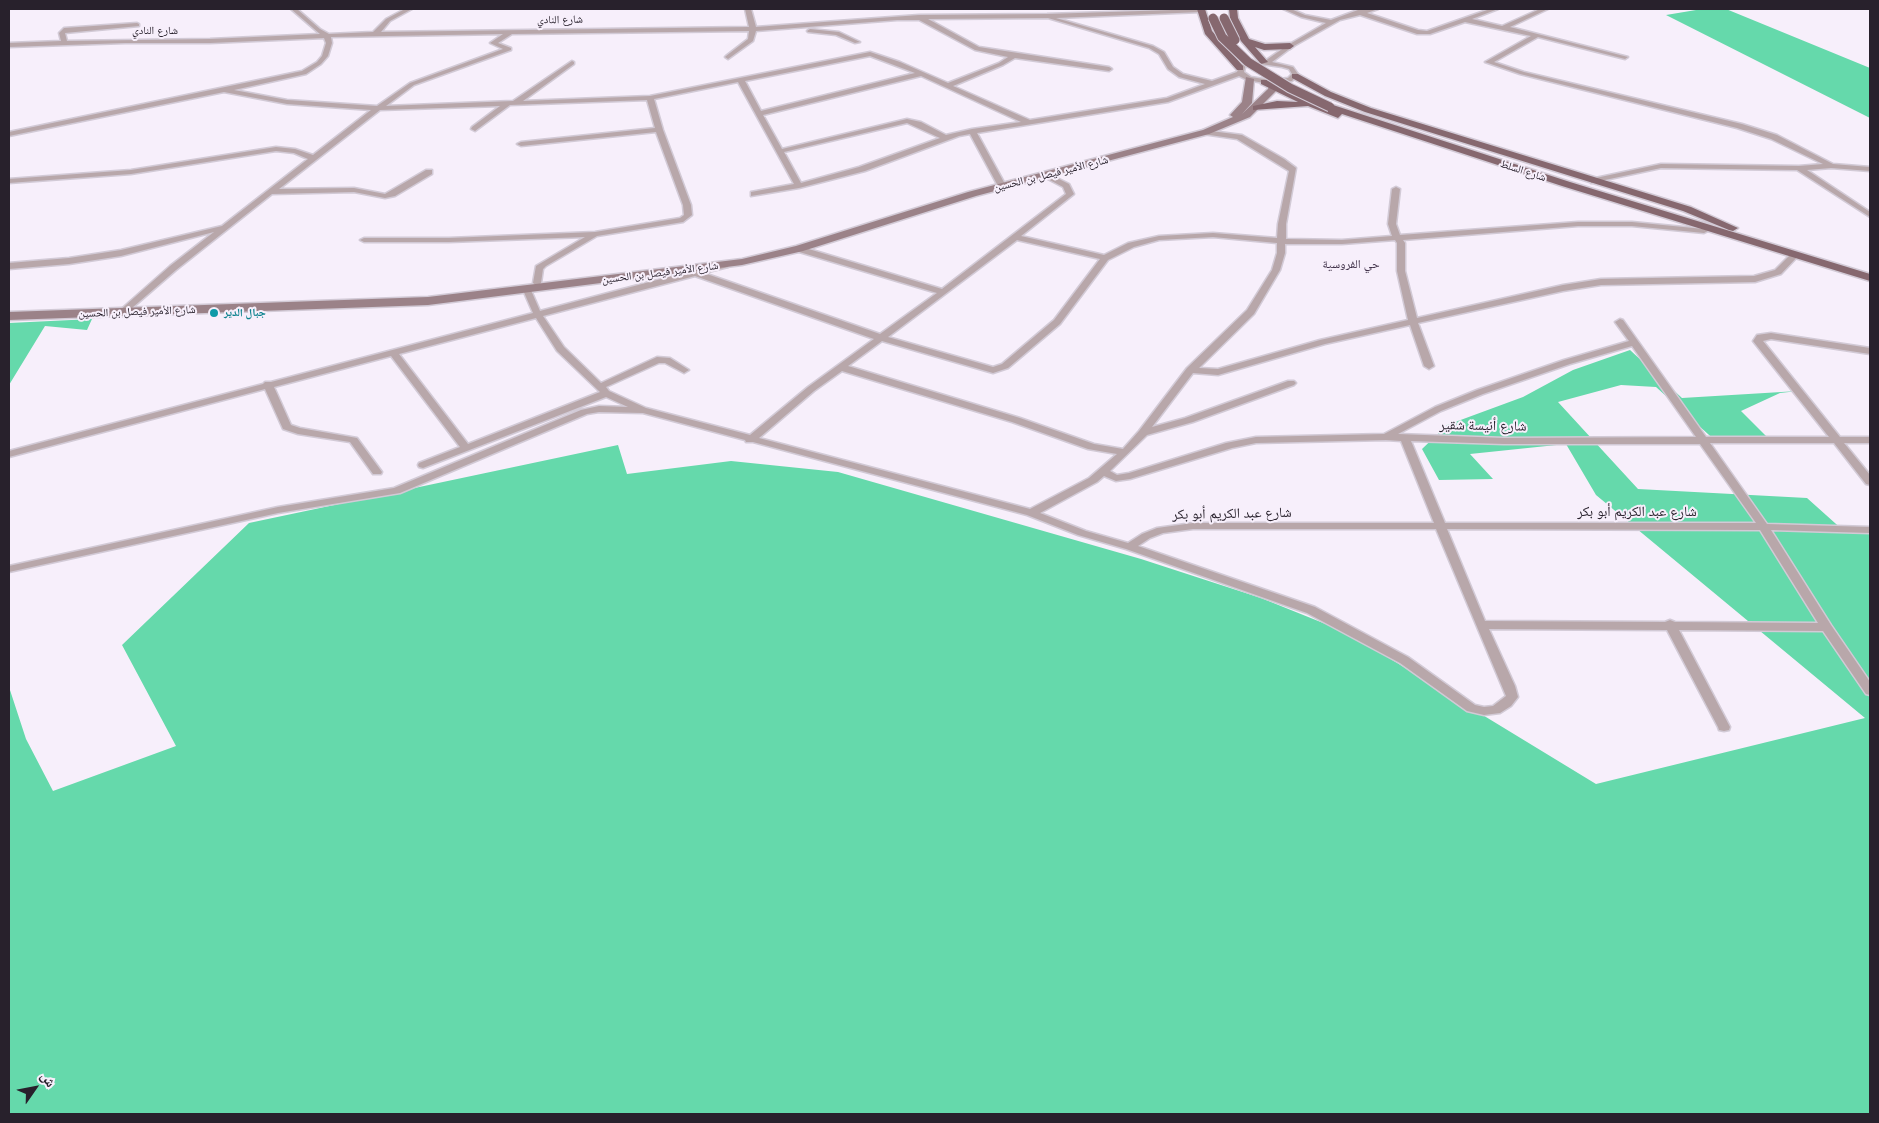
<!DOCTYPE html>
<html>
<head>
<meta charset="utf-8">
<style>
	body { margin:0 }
	#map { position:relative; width:1879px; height:1123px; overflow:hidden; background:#f7effb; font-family:"Fira Sans","Noto Naskh Arabic",sans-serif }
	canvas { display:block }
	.frame { position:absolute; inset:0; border:10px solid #28212c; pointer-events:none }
	.north { position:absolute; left:10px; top:1063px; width:50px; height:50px; -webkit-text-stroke:4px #f7effb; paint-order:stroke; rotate:57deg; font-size:14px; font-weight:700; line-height:20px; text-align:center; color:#28212c }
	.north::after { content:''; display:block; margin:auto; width:18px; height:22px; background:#28212c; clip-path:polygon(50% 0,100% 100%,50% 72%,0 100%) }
</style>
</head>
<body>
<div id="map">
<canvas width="1879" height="1123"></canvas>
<div class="frame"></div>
<div class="north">ش</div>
</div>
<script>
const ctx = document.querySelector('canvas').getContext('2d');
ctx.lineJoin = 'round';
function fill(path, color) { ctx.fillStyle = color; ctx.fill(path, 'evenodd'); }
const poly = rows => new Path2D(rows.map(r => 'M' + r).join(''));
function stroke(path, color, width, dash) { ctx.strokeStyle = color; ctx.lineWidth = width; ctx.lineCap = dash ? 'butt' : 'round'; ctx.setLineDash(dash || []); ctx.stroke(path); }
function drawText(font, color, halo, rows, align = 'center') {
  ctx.font = font + ' "Fira Sans","Noto Naskh Arabic",sans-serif'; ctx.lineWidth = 4; ctx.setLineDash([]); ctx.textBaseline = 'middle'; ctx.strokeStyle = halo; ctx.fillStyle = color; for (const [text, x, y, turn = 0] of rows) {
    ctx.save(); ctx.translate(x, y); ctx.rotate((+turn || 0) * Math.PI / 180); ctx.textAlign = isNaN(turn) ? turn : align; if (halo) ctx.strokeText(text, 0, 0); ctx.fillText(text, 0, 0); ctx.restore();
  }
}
fill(poly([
	[1702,9,1726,9,1870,68,1870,118,1666,15],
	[92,319,87,330,45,326,9,385,9,323],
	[1630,350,1682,398,1798,391,1780,393,1741,411,1773,443,1719,444,1656,387,1621,385,1558,402,1638,489,1807,498,1845,532,1870,533,1870,1114,9,1114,9,687,26,739,53,791,176,746,122,645,249,523,618,445,627,474,731,461,838,472,1141,559,1261,598,1348,633,1596,784,1865,718,1596,495,1566,444,1470,454,1493,479,1439,480,1422,449,1447,425,1523,397,1573,370]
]), '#65d9ab');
const street = poly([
	[291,9,297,9,320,29,329,34,373,32,386,19,405,9,412,9,390,21,381,32,749,27,745,9,751,9,756,27,919,15,1047,14,1203,9,1203,11,1201,12,1056,18,1153,46,1164,52,1173,67,1183,74,1212,81,1237,72,1240,65,1265,61,1288,45,1326,23,1301,17,1283,9,1291,9,1305,15,1331,20,1358,10,1378,9,1367,13,1418,30,1427,31,1490,9,1498,9,1472,19,1502,26,1540,9,1548,9,1510,27,1628,57,1625,59,1538,37,1494,62,1524,72,1742,124,1777,135,1833,164,1870,167,1870,171,1831,168,1807,170,1870,212,1870,217,1797,170,1661,168,1591,183,1591,179,1661,164,1799,166,1823,164,1771,139,1737,128,1520,74,1485,62,1531,36,1465,22,1430,34,1417,34,1360,15,1340,20,1292,47,1272,62,1293,67,1298,74,1292,81,1270,84,1247,80,1239,76,1168,102,977,133,1006,186,1002,188,998,186,970,134,959,136,865,171,799,188,751,196,751,192,794,184,738,82,654,99,663,130,691,205,692,215,683,222,597,236,546,266,543,269,541,283,537,286,533,283,536,266,585,237,449,242,364,242,360,240,364,238,449,238,595,232,680,218,684,215,683,205,656,132,521,146,517,144,521,142,655,128,647,100,510,105,475,131,471,129,472,127,500,106,380,110,279,189,354,188,385,194,426,170,432,170,432,174,395,196,385,198,354,192,272,194,176,270,125,314,119,314,118,312,170,266,214,232,121,256,69,264,9,269,9,263,69,258,121,250,222,226,308,159,294,153,276,151,131,174,9,183,9,179,131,170,276,147,295,149,313,155,371,110,287,104,224,92,9,136,9,132,302,71,317,62,322,56,326,43,324,38,210,43,125,43,9,47,9,43,61,41,59,33,64,28,137,23,139,24,139,26,65,33,67,41,210,39,320,34,291,9],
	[1048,18,1149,48,1159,54,1168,69,1179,77,1205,84,1167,98,1030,120,953,86,1003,65,1015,58,1109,71,1112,69,1109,67,979,47,928,19,1048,18],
	[897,20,919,20,975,50,1008,57,999,63,948,83,900,62,870,52,650,96,523,101,574,64,574,62,572,61,513,101,386,106,414,85,511,50,511,48,498,43,512,34,749,31,748,39,726,56,725,57,728,59,753,41,756,31,897,20],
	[503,34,490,43,503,49,410,83,377,106,287,100,234,90,306,74,321,64,328,56,332,43,331,37,503,34],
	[870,56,915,73,761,111,745,81,870,56],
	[1261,64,1282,67,1289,69,1292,74,1288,78,1270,80,1251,77,1244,72,1245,67,1261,64],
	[921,76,1021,122,972,129,946,135,921,122,907,119,782,149,763,115,921,76],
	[907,123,940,138,859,167,801,183,784,152,907,123],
	[810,29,839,32,860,42,855,43,836,35,808,32,807,31,810,29],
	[1203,130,1242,135,1284,159,1296,168,1286,224,1286,239,1342,240,1392,236,1388,224,1392,189,1396,187,1400,189,1396,224,1400,235,1578,222,1632,222,1704,229,1708,231,1704,233,1632,226,1578,226,1403,240,1405,243,1405,271,1417,318,1563,285,1601,279,1754,276,1775,270,1792,253,1795,252,1799,255,1781,274,1755,282,1601,285,1563,291,1418,323,1434,366,1429,369,1424,366,1410,325,1325,344,1218,375,1193,373,1152,427,1185,418,1288,381,1294,381,1296,383,1294,385,1193,422,1147,435,1110,471,1117,475,1129,473,1226,443,1256,437,1384,434,1435,407,1477,390,1564,360,1629,341,1615,322,1620,319,1623,320,1706,437,1829,437,1753,341,1757,335,1771,333,1870,348,1870,354,1771,339,1763,341,1840,437,1870,437,1870,443,1844,443,1870,475,1870,485,1866,484,1834,443,1710,443,1767,524,1870,527,1870,533,1771,530,1831,625,1870,682,1870,695,1866,694,1823,631,1679,630,1730,727,1729,730,1724,731,1719,730,1718,727,1667,630,1489,629,1515,686,1518,697,1511,706,1500,713,1484,715,1467,711,1400,663,1307,613,1126,549,1078,535,1027,515,753,442,746,442,745,440,643,413,599,412,587,414,400,493,278,513,9,572,9,566,278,507,394,488,581,410,599,406,628,407,606,397,423,468,419,467,418,465,419,463,460,447,391,356,274,387,291,425,300,428,357,438,382,472,381,474,373,474,350,442,298,434,283,429,265,389,9,457,9,451,263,384,265,382,271,382,533,313,523,290,524,288,530,288,540,311,725,262,729,265,728,267,704,273,880,334,937,293,796,251,796,247,802,247,942,289,1066,194,1063,187,1044,177,1044,173,1047,173,1069,184,1074,194,1021,236,1104,255,1128,243,1159,236,1213,233,1277,238,1278,224,1289,171,1237,139,1203,134,1203,130],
	[1213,237,1277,243,1277,253,1272,270,1247,310,1187,368,1139,431,1123,449,1094,444,1020,418,848,366,882,341,993,373,1008,368,1060,324,1108,260,1134,247,1159,240,1213,237],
	[1017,240,1100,259,1054,320,1002,364,993,367,888,337,1017,240],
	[1395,240,1397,243,1397,271,1408,320,1320,340,1218,369,1199,368,1254,314,1280,270,1285,253,1285,244,1342,244,1395,240],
	[695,276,874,339,808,387,750,435,646,408,609,391,606,387,659,363,665,363,684,373,689,370,670,358,657,357,601,383,564,347,543,316,695,276],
	[536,318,557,351,600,392,468,444,399,354,536,318],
	[1632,346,1696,437,1504,438,1398,434,1441,411,1483,394,1570,364,1632,346],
	[842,371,1012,422,1088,449,1117,454,1089,478,1030,509,759,438,814,391,842,371],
	[1386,440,1401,441,1434,523,1193,523,1157,528,1142,534,1128,543,1086,531,1040,513,1097,482,1104,476,1116,481,1130,479,1232,448,1256,443,1386,440],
	[1411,441,1504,444,1700,444,1756,523,1445,523,1411,441],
	[1193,529,1436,529,1506,696,1493,706,1484,707,1475,705,1408,657,1315,607,1138,546,1150,538,1163,533,1193,529],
	[1447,529,1760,530,1818,623,1675,622,1670,620,1665,622,1485,621,1447,529]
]);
const secondary = poly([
	[1246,77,1254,79,1252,103,1242,114,1268,89,1271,80,1279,82,1277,90,1250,117,1209,134,976,196,803,251,742,265,428,305,9,320,9,312,428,297,742,259,796,246,968,192,1203,130,1233,117,1230,115,1242,102,1246,77]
]);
const primary = poly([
	[1197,9,1205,9,1212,31,1243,66,1243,70,1237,70,1205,34,1197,9],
	[1229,9,1237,9,1238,18,1249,39,1265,44,1290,43,1294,46,1290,49,1264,50,1255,47,1268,62,1261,64,1241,41,1230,18,1229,9],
	[1292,74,1298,74,1331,92,1371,108,1691,207,1738,228,1733,231,1729,230,1683,211,1365,112,1325,96,1292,78,1292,74],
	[1261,80,1267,80,1326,107,1333,105,1570,182,1870,274,1870,281,1562,186,1342,114,1338,118,1308,106,1253,110,1253,106,1277,101,1298,102,1261,84,1261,80]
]);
stroke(street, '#d2cad6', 3);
stroke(secondary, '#d2cad6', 3);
stroke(primary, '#d2cad6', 3);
fill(street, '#b8a7aa');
fill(secondary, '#9b8288');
fill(primary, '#86686f');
const primaryBridge = poly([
	[1213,18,1222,37,1248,62,1290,88,1330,107],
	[1224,18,1235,40]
]);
stroke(primaryBridge, '#d2cad6', 11, []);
stroke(primaryBridge, '#86686f', 9);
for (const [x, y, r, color] of [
	[214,313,5,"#0f9aa8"]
]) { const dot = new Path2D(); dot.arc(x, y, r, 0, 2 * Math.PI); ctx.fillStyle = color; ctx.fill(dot); stroke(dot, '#f7effb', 2); }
drawText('11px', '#28212c', '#f7effb', [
	["شارع النادي",560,20,-1],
	["شارع النادي",155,31],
	["شارع السلط",1523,171,18],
	["شارع الأمير فيصل بن الحسين",1051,174,-14],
	["شارع الأمير فيصل بن الحسين",660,273,-7],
	["شارع الأمير فيصل بن الحسين",137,312,-2]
]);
drawText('bold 11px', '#0d838f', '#f7effb', [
	["جبال الدير",224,313]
], 'left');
drawText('12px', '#3f3048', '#f7effb', [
	["حي الفروسية",1351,265]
]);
drawText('14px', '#28212c', '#f7effb', [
	["شارع أنيسة شقير",1483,426,1],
	["شارع عبد الكريم أبو بكر",1637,512],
	["شارع عبد الكريم أبو بكر",1232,514,-1]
]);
</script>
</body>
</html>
